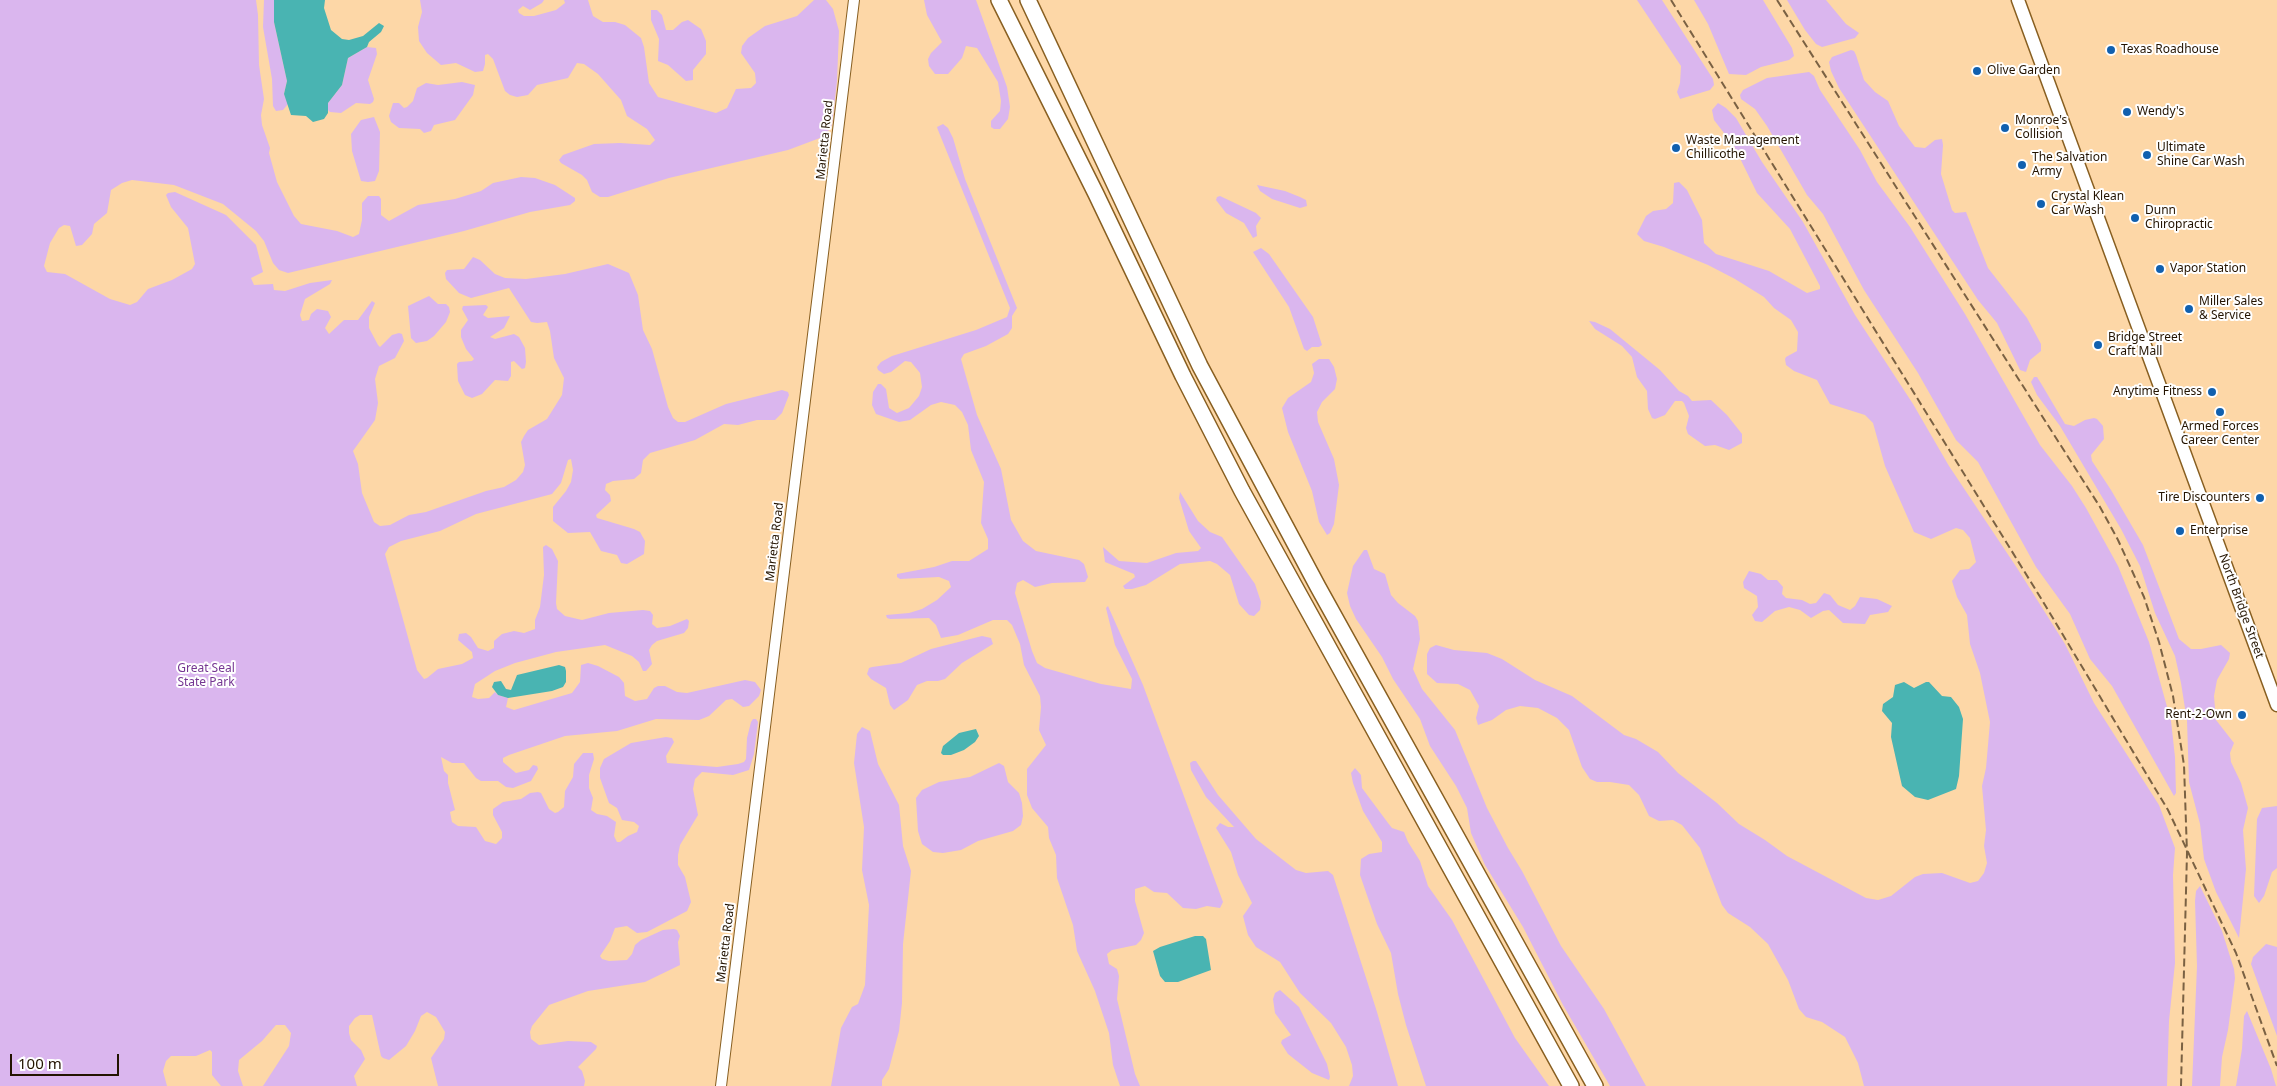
<!DOCTYPE html>
<html>
<head>
<meta charset="utf-8">
<style>
	body { margin:0 }
	#map { position:relative; width:2277px; height:1086px; overflow:hidden; background:#fdd7a7; font-family:"Noto Sans",sans-serif }
	canvas { display:block }
	.scale { position:absolute; left:10px; top:1054px; width:109px; height:22px; box-sizing:border-box; border:2px solid #231300; border-top:0; padding-left:6px; font-size:15px; line-height:18px; white-space:nowrap; color:#231300; -webkit-text-stroke:4px #fff; paint-order:stroke }
</style>
</head>
<body>
<div id="map">
<canvas width="2277" height="1086"></canvas>
<div class="scale">100 m</div>
</div>
<script>
const ctx = document.querySelector('canvas').getContext('2d');
ctx.lineJoin = 'round';
function fill(path, color) { ctx.fillStyle = color; ctx.fill(path, 'evenodd'); }
const poly = rows => new Path2D(rows.map(r => 'M' + r).join(''));
function stroke(path, color, width, dash) { ctx.strokeStyle = color; ctx.lineWidth = width; ctx.lineCap = dash ? 'butt' : 'round'; ctx.setLineDash(dash || []); ctx.stroke(path); }
function drawText(font, color, halo, rows, align = 'center') {
  ctx.font = font + ' "Noto Sans",sans-serif'; ctx.lineWidth = 4; ctx.setLineDash([]); ctx.textBaseline = 'middle'; ctx.strokeStyle = halo; ctx.fillStyle = color; for (const [text, x, y, turn = 0] of rows) {
    ctx.save(); ctx.translate(x, y); ctx.rotate((+turn || 0) * Math.PI / 180); ctx.textAlign = isNaN(turn) ? turn : align; if (halo) ctx.strokeText(text, 0, 0); ctx.fillText(text, 0, 0); ctx.restore();
  }
}
fill(poly([
	[0,0,256,0,258,15,259,65,264,99,261,115,262,125,270,148,269,153,277,182,294,216,301,224,337,231,353,237,359,234,362,220,362,203,368,196,379,196,381,199,381,215,389,221,418,205,455,199,481,191,493,183,521,177,535,178,555,185,575,198,575,201,570,205,530,212,464,231,288,273,279,270,273,263,264,241,256,231,223,204,174,185,132,180,122,183,111,190,107,213,94,224,92,234,82,245,76,246,70,226,64,225,59,228,50,243,44,266,47,272,65,274,110,299,130,305,137,302,148,289,172,280,192,269,195,264,188,228,171,207,166,195,168,193,175,192,226,215,256,245,263,272,251,278,254,285,273,284,274,290,285,291,310,283,332,280,330,284,305,299,300,315,302,321,309,320,311,314,317,309,328,311,331,317,325,328,329,334,344,320,358,320,372,301,375,303,369,317,369,328,378,345,380,347,392,335,399,333,402,334,404,341,395,358,379,366,375,379,378,403,375,420,353,451,358,464,362,493,374,522,380,526,390,525,409,515,426,512,486,491,504,487,516,480,523,472,525,465,521,442,524,436,528,430,547,419,562,395,564,378,554,358,550,331,547,322,537,323,531,322,509,288,471,298,459,293,446,279,445,273,447,270,464,269,473,257,480,260,495,274,505,278,526,279,565,274,608,264,629,273,638,295,643,330,652,349,668,407,673,418,678,422,685,422,726,404,782,390,788,392,789,395,782,413,775,420,757,420,738,425,724,424,695,440,650,453,643,460,641,473,634,479,613,481,606,484,605,490,610,495,611,501,596,515,597,518,634,529,640,532,645,541,644,554,627,564,621,563,617,555,601,551,590,532,568,533,553,521,553,507,566,491,571,482,573,470,571,459,568,460,561,483,552,494,476,514,440,531,401,541,389,547,385,554,417,670,424,679,427,678,438,669,462,664,473,658,472,652,458,640,459,634,466,633,471,637,478,648,488,651,494,648,494,641,502,634,514,631,524,633,535,629,535,620,540,607,544,575,543,547,546,545,552,549,558,561,556,603,557,609,565,616,582,620,609,613,643,610,650,611,653,615,652,624,657,628,670,626,687,619,689,621,688,628,684,633,657,641,652,645,649,650,652,664,646,671,643,671,639,662,632,656,605,645,556,652,515,663,495,671,475,684,472,697,478,699,489,698,495,692,498,695,508,698,506,707,514,710,572,693,580,682,581,665,588,663,598,666,619,677,624,683,625,696,635,701,647,699,654,688,658,686,665,686,677,692,687,693,745,680,755,682,761,690,759,696,749,706,743,707,732,699,726,700,709,716,699,720,656,719,617,731,565,736,509,755,503,758,503,762,516,773,529,770,533,765,537,766,538,769,531,781,513,788,506,787,498,781,481,781,476,778,464,763,452,763,441,757,444,771,448,775,448,783,455,810,450,812,452,822,458,826,476,827,485,841,496,844,502,838,502,832,493,815,493,809,503,802,521,799,530,793,538,792,541,793,549,809,555,813,558,812,564,807,565,791,573,777,574,764,583,753,593,753,594,759,589,775,589,788,593,798,591,810,597,814,607,816,616,822,614,836,617,842,620,842,628,836,637,832,639,826,634,822,622,820,617,808,609,803,600,778,600,768,604,759,631,743,666,737,672,738,674,742,666,756,667,763,717,767,738,764,744,762,746,759,747,738,751,722,753,719,756,719,758,722,754,754,749,770,733,775,702,772,695,779,693,789,698,815,680,845,678,855,678,865,685,877,691,902,687,911,647,932,637,933,627,926,615,928,610,941,600,956,602,959,609,961,627,960,632,954,635,945,641,940,663,930,674,929,677,930,680,936,678,942,680,965,645,982,588,991,549,1005,532,1026,530,1032,531,1039,539,1045,568,1041,591,1042,597,1046,596,1049,578,1067,582,1071,585,1081,584,1086,438,1086,431,1058,444,1039,445,1032,436,1017,427,1012,421,1016,415,1031,406,1046,389,1060,383,1058,381,1056,372,1015,360,1015,355,1018,349,1026,349,1033,351,1040,361,1050,365,1059,354,1076,357,1086,263,1086,289,1046,291,1033,285,1025,276,1025,262,1041,239,1060,238,1071,243,1086,221,1086,212,1075,212,1052,210,1050,196,1056,171,1056,166,1061,163,1071,167,1086,0,1086],
	[264,0,274,0,274,22,287,81,284,94,288,104,283,110,276,111,273,106,272,79,263,27],
	[420,0,544,0,542,3,530,10,523,6,518,10,519,13,524,16,534,16,556,10,565,3,564,0,588,0,593,16,603,22,615,22,625,25,641,38,644,47,649,83,658,97,716,113,727,108,736,89,751,88,756,83,755,73,741,53,742,46,748,38,765,26,797,16,814,0,826,0,833,9,839,31,837,81,832,125,826,134,820,138,788,150,669,178,608,197,600,197,592,192,587,180,582,175,561,163,559,160,563,155,594,144,620,143,650,145,655,140,647,129,627,116,621,100,598,74,584,64,577,63,568,78,537,85,528,95,517,97,510,95,505,91,493,59,488,54,485,55,485,64,483,71,475,72,456,63,441,65,427,53,419,41,418,27,422,12],
	[924,0,976,0,1007,87,1010,107,1008,119,1000,129,994,129,991,127,991,121,1000,111,1001,101,998,82,977,48,966,46,962,58,948,74,935,74,929,66,928,59,931,53,942,42,927,15],
	[1637,0,1662,0,1713,79,1714,85,1710,90,1680,99,1677,92,1680,83,1681,66],
	[1694,0,1763,0,1792,48,1794,56,1789,60,1761,67,1746,75,1729,74,1708,24],
	[1787,0,1826,0,1846,24,1859,33,1855,38,1822,47,1816,44,1805,30],
	[651,10,657,10,662,15,666,30,673,30,682,22,688,20,701,29,706,41,706,54,693,70,693,80,686,81,668,65,658,61,659,39,651,20],
	[367,47,376,48,377,54,368,80,374,99,373,102,370,104,356,103,341,113,330,112,328,110,328,103,342,85,348,58],
	[1851,50,1854,51,1856,55,1864,80,1875,92,1888,101,1899,126,1915,147,1925,148,1935,140,1942,139,1943,145,1941,174,1952,210,1955,213,1966,212,1988,268,2027,318,2041,344,2041,351,2030,360,2026,372,2020,370,1997,323,1978,300,1839,88,1831,71,1829,62,1832,57],
	[1809,72,1814,76,1820,90,1860,150,1877,182,1910,227,1965,314,2040,445,2072,486,2086,508,2118,566,2149,642,2171,721,2175,757,2176,793,2174,796,2112,686,2090,659,2070,614,2036,567,1978,462,1956,440,1918,373,1864,290,1823,214,1807,195,1767,126,1755,109,1741,99,1740,95,1743,90,1767,78],
	[462,82,475,85,473,95,455,120,434,125,431,131,424,133,420,129,399,128,391,122,389,116,393,103,399,103,404,108,407,107,413,101,417,88,426,83,438,85],
	[1718,103,1726,108,1736,118,1762,162,1803,222,1855,315,1913,404,1949,466,2017,568,2065,644,2094,703,2159,805,2175,848,2173,875,2175,963,2169,1021,2167,1086,1864,1086,1858,1063,1845,1037,1822,1022,1806,1017,1799,1009,1788,980,1768,944,1750,927,1728,913,1722,905,1700,848,1682,825,1673,820,1659,821,1649,816,1639,795,1629,785,1610,782,1597,782,1590,779,1582,767,1569,730,1557,718,1538,708,1520,706,1506,710,1492,720,1478,725,1476,718,1479,706,1470,690,1458,684,1437,683,1427,674,1427,654,1430,648,1436,645,1454,650,1487,653,1502,659,1535,680,1572,696,1624,735,1636,739,1658,752,1678,773,1717,803,1739,824,1765,840,1787,856,1866,898,1878,900,1891,896,1915,877,1923,874,1942,873,1970,883,1978,881,1984,873,1987,863,1984,846,1986,830,1982,786,1986,768,1990,722,1980,673,1970,644,1967,615,1957,597,1952,581,1960,570,1969,569,1976,562,1970,538,1963,530,1956,528,1931,539,1914,532,1885,466,1873,423,1865,415,1830,404,1817,380,1794,371,1786,365,1785,359,1786,357,1797,351,1798,332,1791,320,1774,308,1764,297,1735,279,1708,265,1664,247,1644,241,1637,234,1646,216,1653,211,1666,209,1673,203,1674,183,1679,182,1687,190,1702,220,1704,243,1716,254,1769,271,1807,293,1820,289,1820,286,1790,229,1757,193,1734,146,1714,120,1712,110],
	[374,117,380,132,379,171,375,181,368,182,361,181,352,151,351,134,361,120],
	[943,124,948,128,953,138,965,179,1017,308,1012,316,1012,328,1008,334,986,346,964,354,961,359,977,415,1001,469,1011,520,1023,541,1036,551,1079,560,1084,564,1088,577,1085,582,1052,583,1035,587,1023,580,1017,583,1015,593,1032,651,1037,663,1045,668,1101,684,1131,689,1132,679,1115,645,1106,608,1108,606,1143,685,1223,902,1220,908,1207,906,1196,909,1183,908,1167,893,1154,892,1145,886,1135,889,1135,901,1144,933,1141,940,1136,945,1112,950,1107,954,1109,964,1117,969,1119,976,1117,999,1135,1074,1140,1086,1120,1086,1113,1065,1109,1033,1095,991,1077,951,1073,925,1057,878,1056,855,1049,838,1048,827,1032,808,1027,795,1027,769,1046,745,1039,730,1041,707,1040,696,1024,665,1020,644,1012,625,1007,620,993,620,958,635,941,638,936,625,929,618,890,619,887,618,886,615,909,613,922,609,937,600,951,587,949,581,939,577,900,579,897,577,897,574,934,567,952,561,969,561,988,549,988,539,981,523,984,482,971,450,968,425,962,412,955,405,941,402,931,405,910,420,899,422,876,414,872,405,873,392,878,384,881,384,886,389,889,408,897,413,909,408,919,396,922,387,920,373,911,362,905,361,891,372,884,374,878,370,877,367,881,362,892,356,976,330,1007,317,1010,308,938,130,937,127],
	[1257,185,1285,191,1300,197,1306,200,1307,206,1300,208,1272,199,1260,191],
	[1220,196,1256,213,1261,218,1256,226,1257,236,1253,238,1244,223,1226,213,1216,200,1217,197],
	[1261,248,1269,254,1313,317,1322,345,1319,347,1312,347,1307,351,1304,349,1289,307,1253,252],
	[429,296,438,304,446,304,449,307,450,312,446,322,434,336,427,341,416,343,411,338,408,306],
	[486,305,488,307,483,315,488,318,510,316,504,328,490,337,495,339,514,334,519,337,525,348,526,362,525,368,522,369,514,361,511,362,511,376,508,381,495,380,482,394,472,398,465,395,458,381,457,364,459,362,472,361,474,359,466,349,461,337,461,330,468,320,462,309,463,306],
	[1589,321,1595,322,1610,329,1660,370,1679,391,1688,396,1692,401,1711,400,1727,415,1742,434,1742,443,1729,450,1715,445,1705,446,1688,434,1686,428,1689,416,1684,403,1682,401,1675,401,1665,415,1655,419,1652,418,1648,409,1647,391,1637,377,1632,357,1622,346,1595,329],
	[1319,359,1329,359,1334,367,1337,379,1335,389,1322,402,1317,412,1318,422,1334,459,1339,485,1334,524,1330,533,1327,535,1319,522,1312,491,1288,432,1282,408,1288,398,1311,382,1314,373,1312,364],
	[2034,377,2037,377,2042,385,2065,424,2074,426,2085,420,2094,418,2097,419,2103,426,2104,439,2091,455,2092,461,2111,490,2143,545,2179,639,2191,649,2201,649,2221,645,2230,653,2229,659,2217,680,2214,696,2216,720,2234,743,2230,753,2231,762,2241,783,2248,808,2243,830,2246,869,2239,938,2216,892,2204,859,2200,824,2189,782,2187,721,2181,683,2175,656,2155,613,2140,566,2121,529,2060,426,2037,395,2031,382],
	[1180,492,1198,521,1210,532,1222,537,1255,584,1261,602,1260,610,1254,616,1249,615,1239,604,1230,575,1217,564,1210,561,1180,564,1146,585,1132,589,1125,589,1123,586,1135,577,1134,574,1105,562,1103,547,1119,561,1147,563,1176,553,1198,551,1201,548,1189,531,1179,498],
	[1364,550,1367,550,1374,569,1385,574,1391,595,1398,603,1415,616,1418,621,1420,639,1413,669,1422,689,1455,730,1487,808,1508,848,1522,871,1561,946,1604,1009,1646,1086,1610,1086,1563,1005,1523,927,1485,865,1471,833,1467,808,1456,786,1430,746,1420,719,1393,679,1382,657,1356,619,1350,606,1347,593,1353,566],
	[1749,571,1761,574,1768,580,1777,580,1783,587,1782,594,1786,598,1802,600,1810,604,1816,603,1824,593,1830,595,1838,605,1850,610,1855,606,1860,597,1877,599,1892,606,1888,612,1870,615,1865,624,1843,623,1829,610,1823,611,1811,618,1800,610,1789,607,1775,611,1762,622,1755,621,1752,615,1758,607,1757,596,1744,588,1743,582],
	[982,636,991,638,993,644,962,663,945,679,938,681,927,681,917,685,908,700,894,710,890,705,886,688,871,679,867,674,869,668,872,667,901,663,931,649],
	[862,727,870,731,878,764,899,805,903,846,911,871,903,944,902,1003,899,1031,889,1069,882,1080,882,1086,831,1086,841,1028,852,1007,858,1004,865,985,869,905,862,870,864,827,854,763,857,734],
	[1193,761,1196,761,1218,795,1256,839,1296,870,1306,873,1328,871,1333,875,1377,1012,1398,1086,1349,1086,1353,1076,1352,1065,1346,1047,1331,1023,1300,993,1280,962,1256,947,1248,935,1243,916,1252,903,1238,875,1231,852,1216,828,1220,823,1228,827,1234,827,1206,797,1191,770,1190,763],
	[999,763,1004,766,1008,782,1019,793,1022,803,1023,816,1021,825,1013,831,978,841,961,850,943,853,933,852,922,844,918,831,916,798,922,790,939,782,970,777],
	[1355,768,1361,775,1362,788,1388,823,1392,828,1404,832,1408,842,1420,861,1428,886,1452,920,1515,1038,1549,1086,1426,1086,1406,1025,1398,994,1391,953,1377,924,1360,875,1361,859,1369,854,1382,852,1382,842,1363,811,1353,783,1351,773],
	[2277,806,2277,868,2272,872,2264,896,2259,903,2254,896,2257,819,2262,808],
	[2200,886,2222,931,2234,969,2235,978,2228,1030,2222,1057,2220,1086,2192,1086,2197,966,2195,901,2196,891],
	[2266,944,2277,947,2277,1036,2251,964,2253,957],
	[1280,990,1299,1007,1327,1064,1330,1077,1329,1080,1312,1073,1288,1054,1281,1043,1282,1040,1291,1035,1275,1013,1273,999,1275,993],
	[2247,1011,2271,1069,2276,1086,2236,1086,2242,1049,2244,1016]
]), '#dab6ee');
fill(poly([
	[274,0,325,0,324,8,331,30,342,39,349,40,363,36,379,23,384,26,381,32,369,42,367,47,348,58,342,85,328,103,328,113,324,119,313,122,306,116,291,115,284,94,287,81,274,22],
	[559,665,565,667,566,671,566,682,563,687,552,691,508,698,498,695,492,687,494,682,501,681,506,689,511,690,517,675],
	[1904,682,1914,688,1926,682,1929,682,1942,696,1951,697,1959,707,1963,719,1959,776,1956,789,1928,800,1915,797,1902,786,1891,737,1892,723,1882,711,1883,704,1893,697,1895,685],
	[976,729,979,736,975,742,964,750,951,755,943,755,941,753,943,746,959,733],
	[1195,936,1203,936,1206,939,1211,970,1178,982,1165,982,1160,976,1153,951,1160,947]
]), '#49b4b2');
const minor = poly([
	[721,1086,854,0]
]);
const major = poly([
	[2018,0,2277,705]
]);
const highway = poly([
	[999,0,1096,194,1183,376,1242,491,1571,1086],
	[1028,0,1200,366,1318,587,1595,1086]
]);
stroke(minor, '#885f21', 12);
stroke(major, '#885f21', 15);
stroke(highway, '#885f21', 18);
stroke(minor, '#fff', 10);
stroke(major, '#fff', 12);
stroke(highway, '#fff', 15);
stroke(poly([
	[1671,0,2042,600,2168,810,2236,953,2277,1066],
	[1777,0,2100,507,2118,540,2144,597,2159,642,2173,696,2184,765,2187,853,2181,1086]
]), '#7a6143', 2, [8, 4]);
for (const [x, y, r, color] of [
	[2111,50,5,"#1160af"],
	[1977,71,5,"#1160af"],
	[2127,112,5,"#1160af"],
	[2005,128,5,"#1160af"],
	[1676,148,5,"#1160af"],
	[2147,155,5,"#1160af"],
	[2022,165,5,"#1160af"],
	[2041,204,5,"#1160af"],
	[2135,218,5,"#1160af"],
	[2160,269,5,"#1160af"],
	[2189,309,5,"#1160af"],
	[2098,345,5,"#1160af"],
	[2212,392,5,"#1160af"],
	[2220,412,5,"#1160af"],
	[2260,498,5,"#1160af"],
	[2180,531,5,"#1160af"],
	[2242,715,5,"#1160af"]
]) { const dot = new Path2D(); dot.arc(x, y, r, 0, 2 * Math.PI); ctx.fillStyle = color; ctx.fill(dot); stroke(dot, '#fff', 2); }
drawText('12px', '#231300', '#fff', [
	["Texas Roadhouse",2121,50],
	["Olive Garden",1987,71],
	["Wendy's",2137,112],
	["Monroe's",2015,121],
	["Collision",2015,135],
	["Waste Management",1686,141],
	["Chillicothe",1686,155],
	["Ultimate",2157,148],
	["Shine Car Wash",2157,162],
	["The Salvation",2032,158],
	["Army",2032,172],
	["Crystal Klean",2051,197],
	["Car Wash",2051,211],
	["Dunn",2145,211],
	["Chiropractic",2145,225],
	["Vapor Station",2170,269],
	["Miller Sales",2199,302],
	["& Service",2199,316],
	["Bridge Street",2108,338],
	["Craft Mall",2108,352],
	["Anytime Fitness",2202,392,"right"],
	["Armed Forces",2220,427,"center"],
	["Career Center",2220,441,"center"],
	["Tire Discounters",2250,498,"right"],
	["Enterprise",2190,531],
	["Rent-2-Own",2232,715,"right"]
], 'left');
drawText('12px', '#231300', '#fff', [
	["Marietta Road",825,140,-84],
	["Marietta Road",775,542,-83],
	["North Bridge Street",2241,606,70],
	["Marietta Road",726,943,-83]
]);
drawText('12px', '#753692', '#fff', [
	["Great Seal",206,669],
	["State Park",206,683]
]);
</script>
</body>
</html>
